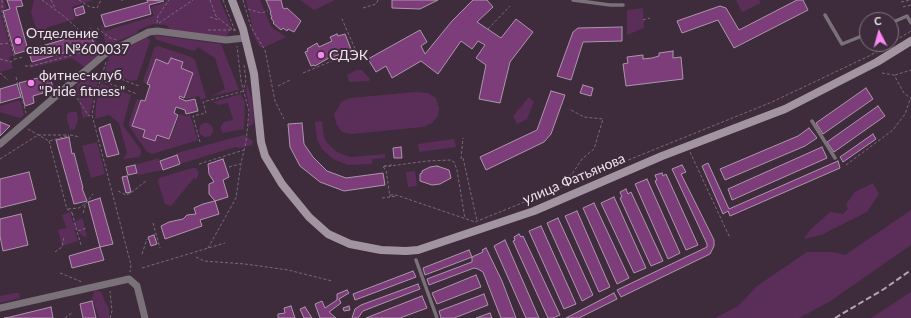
<!DOCTYPE html>
<html>
<head>
<meta charset="utf-8">
<style>
	body { margin:0 }
	#map { position:relative; width:911px; height:318px; overflow:hidden; background:#3e2c3c; font-family:Lato,sans-serif }
	canvas { display:block }
	.north { position:absolute; left:859px; top:12px; width:40px; height:40px; box-sizing:border-box; background:#3e2c3c; border:1px solid #847582; border-radius:50%; rotate:354deg; font-size:11px; font-weight:700; line-height:16px; text-align:center; color:#eee2ec }
	.north::after { content:''; display:block; margin:auto; width:14px; height:18px; background:#f589ef; clip-path:polygon(50% 0,100% 100%,50% 72%,0 100%) }
</style>
</head>
<body>
<div id="map">
<canvas width="911" height="318"></canvas>
<div class="north">С</div>
</div>
<script>
const ctx = document.querySelector('canvas').getContext('2d');
ctx.lineJoin = 'round';
function fill(path, color) { ctx.fillStyle = color; ctx.fill(path, 'evenodd'); }
const poly = rows => new Path2D(rows.map(r => 'M' + r).join(''));
function stroke(path, color, width, dash) { ctx.strokeStyle = color; ctx.lineWidth = width; ctx.lineCap = dash ? 'butt' : 'round'; ctx.setLineDash(dash || []); ctx.stroke(path); }
function drawText(font, color, halo, rows, align = 'center') {
  ctx.font = font + ' Lato,sans-serif'; ctx.lineWidth = 4; ctx.setLineDash([]); ctx.textBaseline = 'middle'; ctx.strokeStyle = halo; ctx.fillStyle = color; for (const [text, x, y, turn = 0] of rows) {
    ctx.save(); ctx.translate(x, y); ctx.rotate((+turn || 0) * Math.PI / 180); ctx.textAlign = isNaN(turn) ? turn : align; if (halo) ctx.strokeText(text, 0, 0); ctx.fillText(text, 0, 0); ctx.restore();
  }
}
fill(poly([
	[0,0,4,0,6,8,0,11,13,56,9,57,13,68,0,72],
	[34,0,93,0,72,7,75,19,46,28,47,32,41,34,37,31,31,13],
	[166,0,220,0,232,28,226,37,170,29,166,25,153,24,138,30,137,33,106,46,101,24,105,31,154,16,151,7,166,2],
	[246,0,260,0,271,27,286,37,263,48,259,46,252,32,251,20],
	[300,0,335,0,314,10],
	[736,0,759,0,761,3,742,12],
	[643,8,644,28,627,35,627,10],
	[89,27,91,27,100,53,84,67,72,58,30,68,29,64,95,45],
	[155,35,221,44,239,90,212,96,225,89,215,58,198,47,194,51,157,40,154,36],
	[147,37,150,41,137,80,131,81,105,70,109,57],
	[158,46,191,57,195,60,206,98,201,100,199,96,187,99,184,98,193,73,181,68,183,62,171,58,168,64,156,59,147,84,143,82,154,48],
	[357,70,362,70,370,79,369,81,349,82,347,75],
	[89,73,94,75,98,81,89,116,83,118,76,86],
	[101,83,131,95,123,125,141,150,141,154,139,157,123,159,127,153,119,123,109,115,95,119,96,104],
	[247,83,252,99,254,123,248,128,250,113,246,89],
	[415,92,428,93,436,98,439,108,438,116,432,123,423,127,352,134,342,132,336,123,334,114,338,108,341,102,350,98],
	[241,94,245,103,244,129,223,133,221,130,221,126,224,122,233,120,228,103,218,105,213,102],
	[529,97,534,102,527,119,517,124,513,116],
	[137,99,141,100,132,126,145,130,143,137,155,141,157,135,170,140,180,114,185,116,190,115,198,140,152,154,147,152,129,126,129,122],
	[20,100,24,115,20,118,0,112,0,106],
	[71,112,77,112,78,119,75,129,70,130,67,119,67,114],
	[322,121,324,137,328,144,337,152,350,157,385,154,385,158,372,159,372,164,348,165,333,159,322,149,317,139,315,122],
	'199 130a7 7 0 1 1 14 0a7 7 0 1 1-14 0Z',
	[244,135,253,141,252,145,240,148,235,147,180,164,177,153],
	[454,139,456,147,419,152,418,144],
	[97,142,105,174,91,178,82,146],
	[159,158,163,170,138,175,135,165],
	[192,168,196,168,199,173,196,180,194,178,171,206,165,204,158,182,159,178],
	[415,171,417,186,408,187,406,172],
	[873,183,879,194,867,212,821,235,804,239,810,230,830,212,843,214,848,209,846,204,855,192],
	[911,210,911,245,829,302,799,318,715,318,738,306,757,286,807,252,833,252,845,255],
	[70,212,73,223,82,218,83,220,87,237,82,236,78,230,75,230,78,241,62,246,58,230,66,228,62,215],
	[96,290,102,293,105,302,109,308,109,318,99,318,92,298,94,291],
	[911,292,911,318,871,318],
	[15,293,19,293,20,298,0,303,0,296]
]), '#5b2d59');
const building = poly([
	[7,0,21,0,23,6,16,7,28,50,15,54,3,11,10,9,7,0],
	[147,0,164,1,149,5,151,14,105,27,101,15,148,2,147,0],
	[266,0,281,0,283,8,285,9,287,8,301,21,294,32,288,29,287,31,283,28,281,30,273,23,274,22,271,18,272,17,270,13,271,12,266,0],
	[392,0,438,0,420,9,392,8,392,0],
	[473,0,487,0,493,7,477,22,501,38,516,19,533,32,510,62,500,103,479,99,486,65,476,58,485,45,478,41,472,49,461,41,438,74,421,61,392,78,386,66,376,72,368,59,420,30,427,42,421,46,425,54,452,21,473,0],
	[797,0,803,0,808,10,734,48,718,20,682,33,677,21,720,6,726,8,739,30,797,0],
	[83,6,85,13,76,16,74,9,83,6],
	[622,27,622,41,583,42,571,80,557,76,573,32,578,28,622,27],
	[90,32,94,44,32,62,28,50,90,32],
	[337,34,338,36,345,34,351,49,349,50,349,51,327,59,315,66,314,65,311,66,305,52,308,51,307,49,317,43,319,47,332,41,330,37,337,34],
	[673,51,673,58,681,57,683,79,626,86,623,64,628,63,627,57,643,55,643,59,652,58,659,56,659,53,673,51],
	[171,58,183,62,181,68,193,73,184,98,180,96,179,98,186,101,195,99,198,111,186,114,185,110,176,107,174,113,178,115,169,139,157,135,155,141,143,137,145,130,132,126,141,100,145,101,150,85,147,84,156,59,168,64,171,58],
	[49,75,53,87,42,90,43,93,33,96,34,103,25,106,19,83,49,75],
	[17,84,21,97,0,103,0,89,17,84],
	[583,85,593,88,591,96,580,93,583,85],
	[866,88,873,99,823,134,816,123,866,88],
	[551,91,565,95,551,134,544,142,486,170,480,157,537,130,551,91],
	[878,106,885,116,834,152,827,142,878,106],
	[0,122,10,126,0,136,0,122],
	[302,123,304,144,313,157,327,171,346,178,383,173,385,185,344,191,320,182,300,166,290,147,288,124,302,123],
	[110,124,119,154,107,157,99,128,110,124],
	[809,128,817,138,805,146,725,180,720,169,798,136,809,128],
	[873,134,876,139,843,162,840,157,873,134],
	[69,137,72,154,74,153,83,188,82,188,87,201,74,204,56,140,69,137],
	[401,147,402,158,394,158,393,148,401,147],
	[822,147,827,158,732,200,728,189,822,147],
	[177,155,180,164,163,170,160,161,177,155],
	[223,159,229,177,223,180,228,197,215,201,209,194,209,184,214,182,209,174,208,164,223,159],
	[838,161,840,168,730,216,728,211,723,214,702,166,708,163,729,209,838,161],
	[135,165,137,173,128,175,126,167,135,165],
	[682,165,686,172,681,174,714,240,714,246,710,254,621,297,617,290,707,247,707,244,672,169,682,165],
	[437,166,449,170,451,178,440,184,432,185,420,181,420,174,422,173,422,171,430,167,437,166],
	[29,172,36,199,0,208,0,179,29,172],
	[662,173,663,176,666,174,698,245,686,250,655,181,657,180,655,175,662,173],
	[127,176,131,192,126,193,122,177,127,176],
	[647,179,680,253,668,259,635,184,647,179],
	[626,189,628,194,631,192,663,261,651,266,620,198,622,197,620,192,626,189],
	[614,197,646,268,634,273,601,203,614,197],
	[100,198,113,244,100,247,88,202,100,198],
	[215,201,219,214,200,220,202,226,165,239,161,226,169,222,183,219,187,215,196,214,194,208,203,204,215,201],
	[594,203,629,278,617,284,583,208,594,203],
	[577,211,610,287,599,292,565,216,577,211],
	[21,214,28,245,3,251,0,236,0,219,21,214],
	[558,218,593,295,582,301,547,223,558,218],
	[541,226,576,304,564,309,529,231,541,226],
	[519,234,521,237,523,236,560,315,553,318,548,318,513,241,515,240,514,237,519,234],
	[154,235,157,244,151,246,148,237,154,235],
	[505,240,539,318,526,318,494,246,505,240],
	[100,247,104,260,72,268,69,256,100,247],
	[486,248,502,281,516,318,501,318,483,272,478,269,474,268,429,285,427,279,472,262,472,257,483,252,482,250,486,248],
	[469,250,472,257,425,275,423,268,469,250],
	[413,271,416,277,355,300,353,294,413,271],
	[476,275,481,287,437,304,432,293,476,275],
	[418,284,420,289,363,311,358,318,352,318,355,309,361,305,418,284],
	[347,290,349,293,339,299,341,303,329,312,336,318,320,318,315,304,322,301,325,308,337,300,337,294,347,290],
	[614,293,617,299,579,318,566,318,614,293],
	[484,294,488,305,454,318,441,318,439,311,484,294],
	[422,296,427,308,400,318,366,318,422,296],
	[92,301,96,318,83,318,80,304,92,301],
	[291,306,295,318,278,318,278,314,285,313,284,308,291,306],
	[349,306,350,310,344,311,343,308,349,306],
	[51,307,53,318,4,318,10,317,51,307],
	[305,307,312,318,304,318,300,309,305,307],
	[490,313,492,318,476,318,490,313]
]);
fill(building, '#7d3c7a');
stroke(building, '#ac97aa', 1);
stroke(poly([
	[2,0,2,12,15,59,23,57],
	[42,0,65,17,78,29],
	[51,0,55,8],
	[79,0,90,7,97,8,101,0],
	[210,0,216,16,234,31],
	[223,0,235,31],
	[243,0,251,27,265,50,275,101,284,119],
	[122,1,122,0],
	[901,2,911,0],
	[903,7,911,5],
	[363,8,376,4,378,0],
	[248,9,261,13,268,11],
	[210,17,219,20],
	[643,20,650,18],
	[157,23,158,16,169,0],
	[159,23,193,0],
	[97,28,110,38,117,40],
	[488,29,510,6],
	[208,30,236,30],
	[891,43,911,31],
	[0,44,10,43],
	[0,59,11,62,15,59],
	[106,62,95,97,92,115,131,265,130,272],
	[244,65,246,80,244,88],
	[25,66,32,66,102,47],
	[103,72,139,86],
	[0,73,8,80],
	[94,73,101,76],
	[303,73,356,51,342,19],
	[882,73,894,75,904,93,910,98],
	[895,75,911,70],
	[16,77,26,113],
	[100,80,137,94],
	[278,86,290,80],
	[77,98,89,116,91,115],
	[28,129,49,141,67,136],
	[70,135,80,137],
	[49,141,67,209,75,215],
	[200,142,193,116,206,113,203,102,244,91],
	[690,152,730,238],
	[463,158,477,221],
	[0,159,38,135,69,135],
	[461,159,463,138],
	[199,164,244,150],
	[846,165,893,130,905,114,911,97],
	[384,166,392,165],
	[229,167,240,164],
	[383,167,427,161,451,160,454,162,457,170,465,219],
	[383,167,386,170,390,197],
	[118,191,126,195,131,193,146,181],
	[550,192,551,188,572,174,582,159,594,149,603,119,584,117,569,109],
	[390,195,396,195,475,222,772,102,871,55,890,44],
	[382,198,397,196],
	[68,209,79,208,85,204],
	[72,213,81,245],
	[83,213,86,203,93,194],
	[153,223,160,248],
	[78,231,87,228],
	[208,248,236,198,241,163,246,142,249,111,241,81,237,46],
	[55,252,62,247,64,237],
	[142,254,147,239],
	[196,257,204,261,245,264,288,270,332,281],
	[142,268,225,243],
	[60,273,82,282],
	[65,318,73,312],
	[110,318,112,311,110,291]
]), '#7a6a78', 1, [3, 2]);
stroke(poly([
	[573,0,610,5,623,5],
	[825,15,842,44,867,34],
	[891,23,907,16,911,23],
	[812,121,835,158],
	[416,260,437,318]
]), '#7b7179', 3.5);
stroke(poly([
	[0,144,105,54,149,32,157,31,226,40,245,38],
	[0,308,129,279,137,286,145,318]
]), '#7b7179', 7);
stroke(poly([
	[232,0,243,29,254,74,261,142,265,156,282,184,309,217,328,234,350,244,381,250,406,251,418,250,534,211,662,156,785,109,877,62,911,41]
]), '#a394a1', 8);
stroke(poly([
	[835,318,884,289,911,270]
]), '#b3a5b1', 2, [6, 3]);
for (const [x, y, r, color] of [
	[18,41,4,"#f589ef"],
	[321,55,4,"#f589ef"],
	[31,83,4,"#f589ef"]
]) { const dot = new Path2D(); dot.arc(x, y, r, 0, 2 * Math.PI); ctx.fillStyle = color; ctx.fill(dot); stroke(dot, '#3e2c3c', 1.5); }
drawText('14px', '#eee2ec', '#3e2c3c', [
	["Отделение",26,33],
	["связи №600037",26,49],
	["СДЭК",329,55],
	["фитнес-клуб",39,75],
	["\"Pride fitness\"",39,91]
], 'left');
drawText('14px', '#eee2ec', '#3e2c3c', [
	["улица Фатьянова",574,179,-23]
]);
</script>
</body>
</html>
